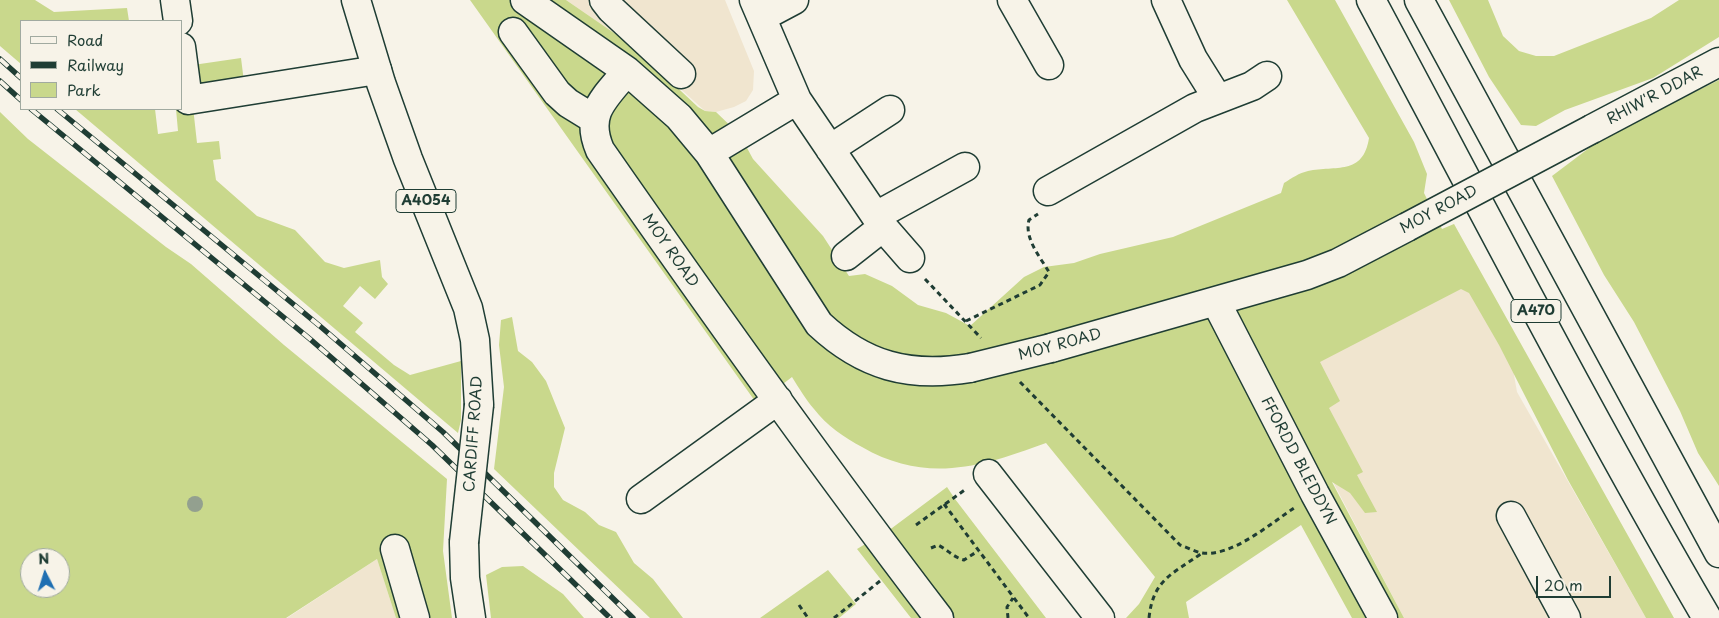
<!DOCTYPE html>
<html>
<head>
<meta charset="utf-8">
<style>
	body { margin:0 }
	#map { position:relative; width:1719px; height:618px; overflow:hidden; background:#f7f3e8; font-family:"Playpen Sans",sans-serif }
	canvas { display:block }
	.legend { position:absolute; left:20px; top:20px; width:162px; height:90px; box-sizing:border-box; background:#f7f3e8; border:1px solid #a1aaa0; margin:0; padding:6px 9px; list-style:none; font-size:15px; color:#1f3d34 }
	.legend li { display:flex; align-items:center; gap:10px; height:25px }
	.legend b { width:25px; border:1px solid #a1aaa0 }
	.north { position:absolute; left:20px; top:548px; width:50px; height:50px; box-sizing:border-box; background:#f7f3e8; border:1px solid #a1aaa0; border-radius:50%; rotate:355deg; font-size:14px; font-weight:700; line-height:20px; text-align:center; color:#1f3d34 }
	.north::after { content:''; display:block; margin:auto; width:18px; height:22px; background:#1f6fb2; clip-path:polygon(50% 0,100% 100%,50% 72%,0 100%) }
	.scale { position:absolute; left:1536px; top:576px; width:75px; height:22px; box-sizing:border-box; border:2px solid #1f3d34; border-top:0; padding-left:6px; font-size:15px; line-height:18px; white-space:nowrap; color:#1f3d34; -webkit-text-stroke:4px #f7f3e8; paint-order:stroke }
</style>
</head>
<body>
<div id="map">
<canvas width="1719" height="618"></canvas>
<ul class="legend">
<li><b style="height:6px;background:#f7f3e8"></b>Road</li>
<li><b style="height:6px;background:#1f3d34"></b>Railway</li>
<li><b style="height:14px;background:#c9d88c"></b>Park</li>
</ul>
<div class="north">N</div>
<div class="scale">20 m</div>
</div>
<script>
const context = document.querySelector('canvas').getContext('2d');
context.lineJoin = 'round';
function fill(path, color) { context.fillStyle = color; context.fill(path, 'evenodd'); }
function stroke(path, color, width, dash) { context.strokeStyle = color; context.lineWidth = width; context.lineCap = dash ? 'butt' : 'round'; context.setLineDash(dash || []); context.stroke(path); }
function write(font, color, halo, rows, align = 'center') {
  context.font = font + ' "Playpen Sans",sans-serif'; context.lineWidth = 4; context.setLineDash([]); context.textBaseline = 'middle'; context.strokeStyle = halo; context.fillStyle = color; for (const [text, x, y, turn = 0] of rows) {
    context.save(); context.translate(x, y); context.rotate((+turn || 0) * Math.PI / 180); context.textAlign = isNaN(turn) ? turn : align; if (halo) context.strokeText(text, 0, 0); context.fillText(text, 0, 0); context.restore();
  }
}
fill(new Path2D(`
	M566,0H725L754,71L753,90L746,101L734,107L716,112L705,111L633,46Z
	M1454,224L1507,323L1517,348L1514,375L1517,392L1646,618H1404L1332,480L1272,323L1325,290Z
	M377,559L396,618H287Z`), '#f0e5cf');
fill(new Path2D(`
	M0,0H35L54,12L127,8L129,21H21V64L0,46Z
	M470,0H566L633,46L698,107L705,111L716,112L740,135L753,159L823,236L849,276L865,274L892,286L918,305L946,313L970,326L1024,277L1044,267L1074,263L1100,254L1173,237L1281,193L1284,183C1292,178 1299,173 1308,171C1336,165 1363,176 1369,138L1287,0H1335L1414,142L1427,174L1424,193L1442,229L1454,224L1674,618H1646L1568,480L1499,345L1469,293L1461,289L1320,362L1340,401L1329,408L1363,472L1357,475L1377,512L1365,513L1350,493L1332,482L1404,618H1352L1301,525L1186,602L1189,618H1126L1139,604L1155,577L1046,443C981,467 926,484 862,447C845,438 826,425 814,409C806,400 799,388 792,377L757,404Z
	M1449,0H1488L1503,36L1519,51L1536,56H1554L1651,18L1679,0H1719V37L1653,78L1565,110L1536,126L1521,125L1489,77Z
	M241,58L244,82L195,89L193,65Z
	M1719,80V486L1698,453L1680,411L1634,322L1604,275L1552,176L1605,136Z
	M193,107L197,143L219,141L221,159L213,160L216,180L257,216L295,230L325,262L344,268L380,260L382,277L388,284L375,299L360,286L343,306L363,323L355,332L394,365L410,375L461,361V420L458,433L75,109H155L158,134L178,131L176,109Z
	M0,112L28,139L166,247L191,264L284,345L447,479L443,551L452,618H396L377,559L286,618H0ZM30,558H60V588H30Z
	M512,317L518,351L532,362L546,381L565,428L554,473V487L563,500L585,512L599,525L616,532L634,563L653,579L683,618H650L494,469L504,387L499,345L501,320Z
	M947,487L955,499L1046,618H911L857,549L892,528Z
	M523,566L563,594L584,618H491L486,575L502,567Z
	M828,570L856,604L839,618H760Z`), '#c9d88c');
const minor = new Path2D(`
	M175,0L178,21
	M525,0L627,71L679,117L709,153L819,324C864,366 909,378 970,368
	M604,0L611,9L681,74
	M754,0L797,100L883,227L910,258
	M1012,0L1049,65
	M1166,0L1193,59L1218,99
	M762,17L794,0
	M513,32L557,93L568,103L594,119
	M181,47L188,100L377,70
	M627,71C605,98 584,113 600,150C710,308 822,465 939,618
	M1592,129L1719,62
	M830,149L890,110
	M709,153L797,100
	M1048,191L1195,108L1252,86L1267,76
	M876,216L965,167
	M846,256L883,227
	M1216,302L1315,494L1383,618
	M1051,348L1307,275L1338,263L1407,227
	M988,474L1100,618
	M641,499L778,400
	M1511,516L1566,618
	M395,549L415,618`);
const major = new Path2D(`
	M356,0L381,83L408,159L468,308L475,340L479,405
	M464,542L465,578L471,618`);
const highway = new Path2D(`
	M1371,0C1482,207 1589,416 1707,618
	M1419,0L1719,553`);
stroke(minor, '#1f3d34', 31);
stroke(major, '#1f3d34', 31);
stroke(highway, '#1f3d34', 31);
stroke(new Path2D(`
	M925,279L981,338
	M966,321L1040,285L1049,272C1040,257 1024,238 1029,220L1038,214
	M1020,382L1180,545C1187,547 1195,552 1202,553C1232,557 1270,524 1294,508
	M944,504L1029,618
	M916,525L966,489
	M931,548L938,545C948,550 953,557 964,560L978,551
	M799,605L808,618
	M834,618L880,581
	M1008,618L1007,607L1013,598
	M1149,618C1153,579 1173,574 1202,553`), '#1f3d34', 3, [5, 4]);
stroke(minor, '#f7f3e8', 28);
stroke(major, '#f7f3e8', 28);
stroke(highway, '#f7f3e8', 28);
const rail = new Path2D(`
	M0,59L21,78
	M0,81L21,100
	M31,109L310,339L432,445L610,618
	M57,109L321,327L443,432L633,618`);
stroke(rail, '#1f3d34', 5.5);
stroke(rail, '#f7f3e8', 4, [11]);
const minorBridge = new Path2D(`
	M1407,227L1592,129
	M970,368L1051,348`);
const majorBridge = new Path2D(`
	M464,542L479,405`);
stroke(minorBridge, '#1f3d34', 31, []);
stroke(majorBridge, '#1f3d34', 31, []);
stroke(minorBridge, '#f7f3e8', 28);
stroke(majorBridge, '#f7f3e8', 28);
context.fillStyle = '#93a08f';
for (const [x, y] of [
	[195,504]
]) { context.beginPath(); context.arc(x, y, 8, 0, 2 * Math.PI); context.fill(); }
for (const [x, y, w] of [
	[426,201,60],
	[1536,311,50]
]) { const box = new Path2D(); box.roundRect(x - w / 2, y - 11.5, w, 23, 4); context.fillStyle = '#f7f3e8'; context.fill(box); stroke(box, '#1f3d34', 1); }
write('bold 14px', '#1f3d34', null, [
	["A4054",426,201],
	["A470",1536,311]
]);
write('15px', '#1f3d34', '#f7f3e8', [
	["RHIW'R DDAR",1655,96,-28],
	["MOY ROAD",1439,210,-28],
	["MOY ROAD",670,251,55],
	["MOY ROAD",1060,345,-15],
	["CARDIFF ROAD",474,434,-86],
	["FFORDD BLEDDYN",1298,461,62]
]);
</script>
</body>
</html>
